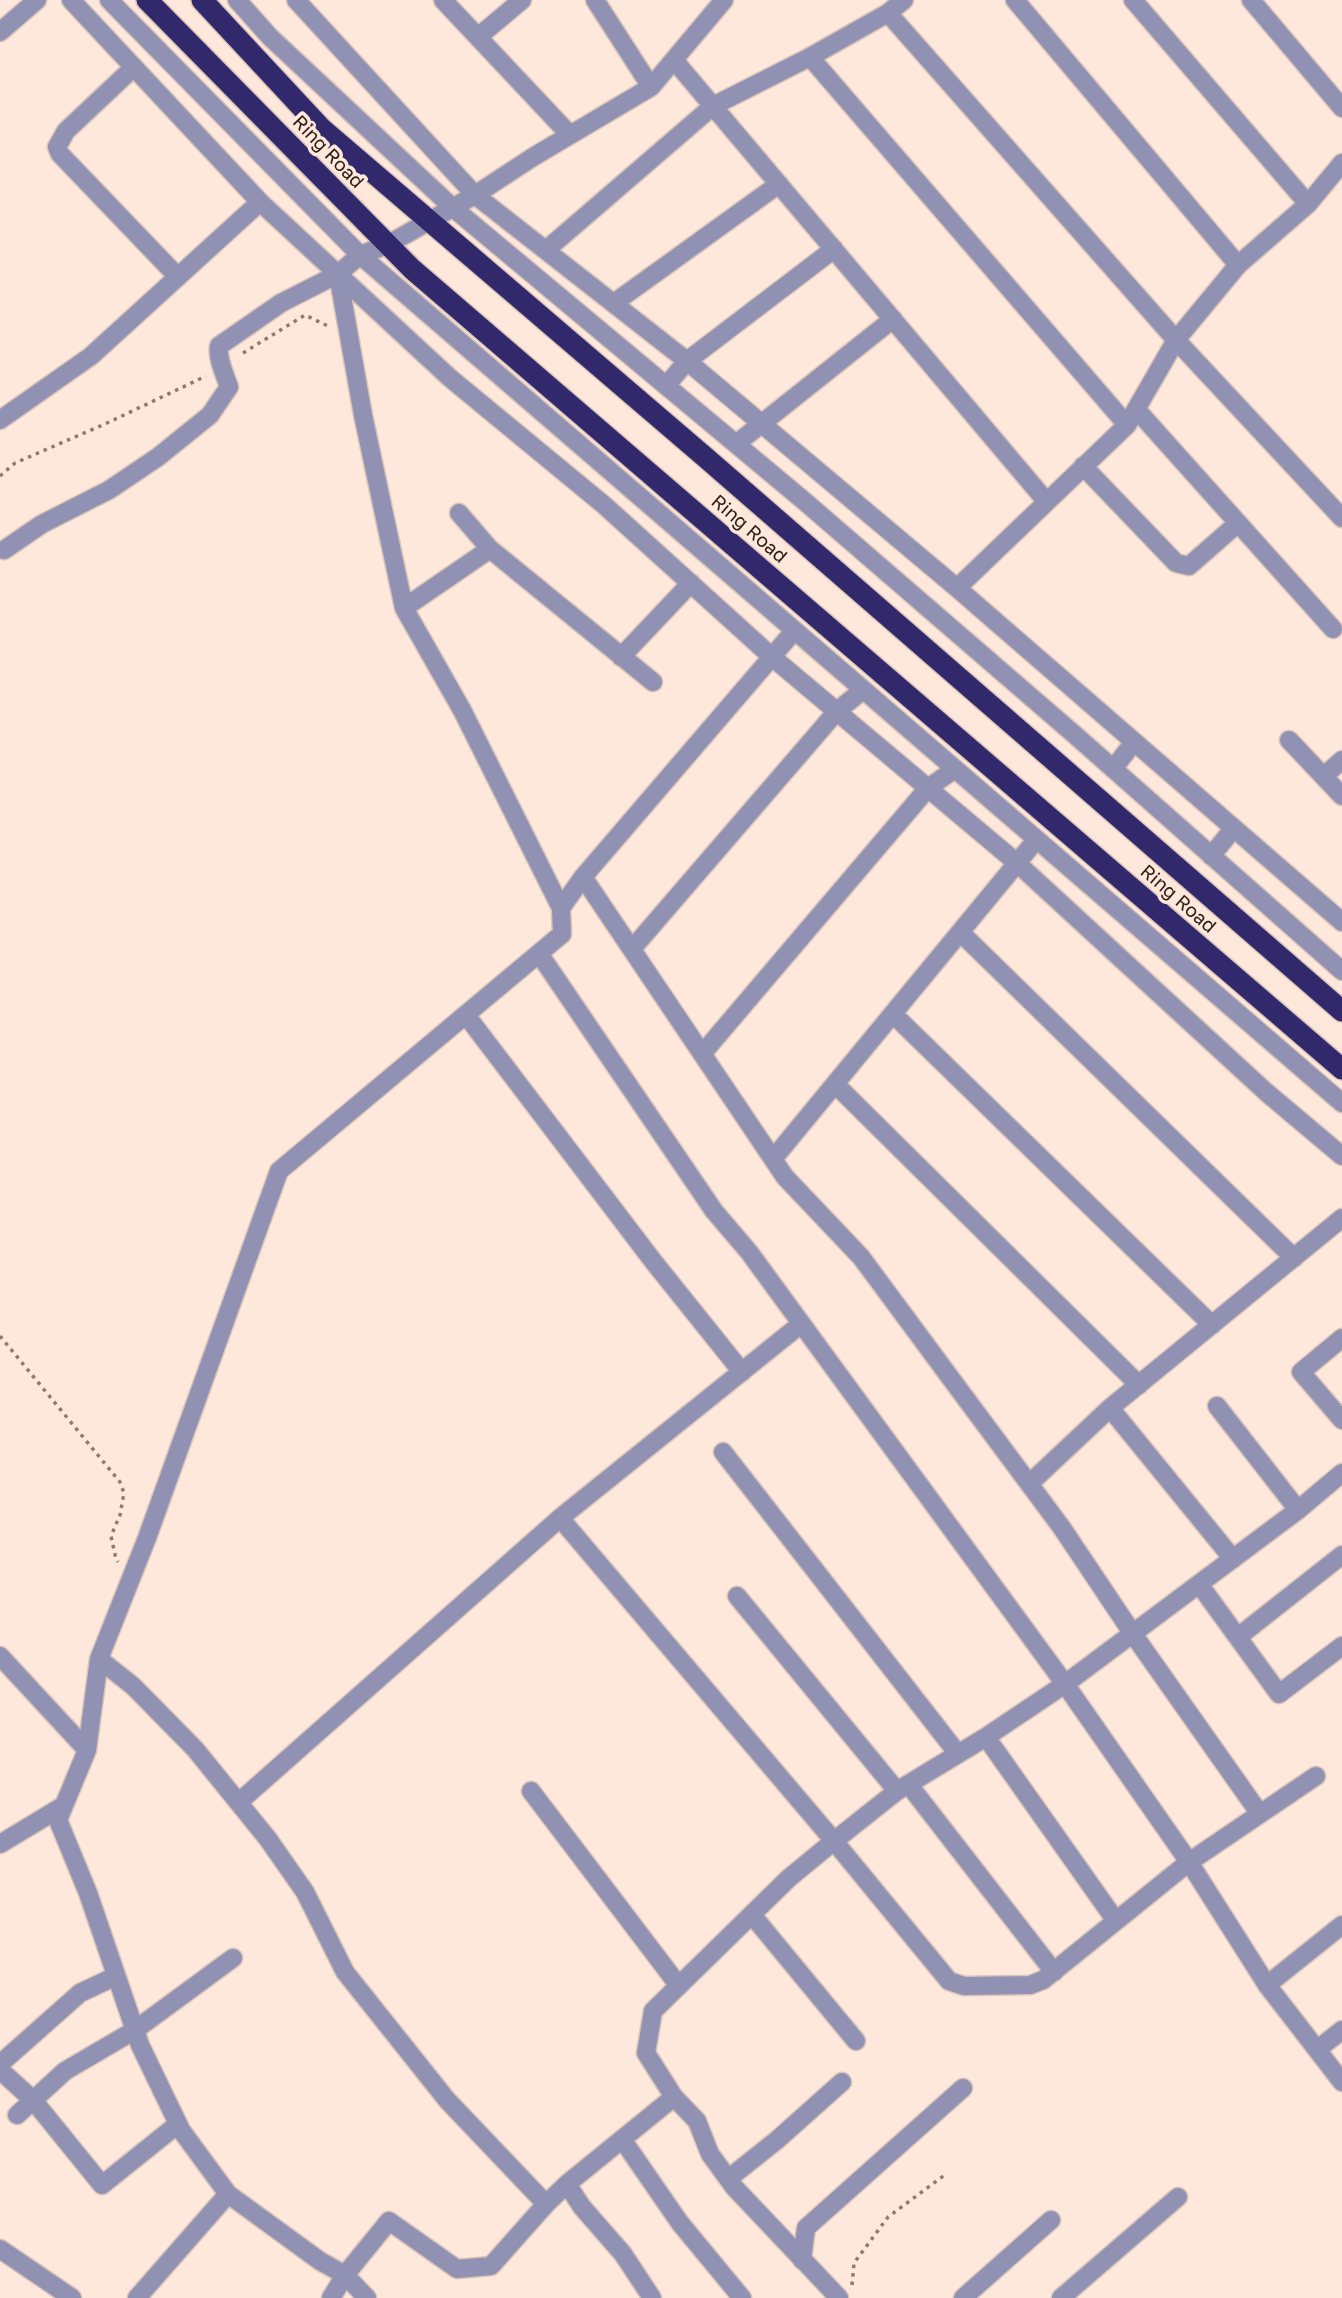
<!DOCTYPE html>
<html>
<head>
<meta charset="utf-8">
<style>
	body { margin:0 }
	canvas { display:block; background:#fee8dc }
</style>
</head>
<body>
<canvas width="1342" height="2298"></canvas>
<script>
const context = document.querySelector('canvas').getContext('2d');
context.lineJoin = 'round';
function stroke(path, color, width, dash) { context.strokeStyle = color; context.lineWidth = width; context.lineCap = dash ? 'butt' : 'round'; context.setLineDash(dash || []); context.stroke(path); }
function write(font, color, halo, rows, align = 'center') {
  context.font = font + ' "Golos Text",sans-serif'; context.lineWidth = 7; context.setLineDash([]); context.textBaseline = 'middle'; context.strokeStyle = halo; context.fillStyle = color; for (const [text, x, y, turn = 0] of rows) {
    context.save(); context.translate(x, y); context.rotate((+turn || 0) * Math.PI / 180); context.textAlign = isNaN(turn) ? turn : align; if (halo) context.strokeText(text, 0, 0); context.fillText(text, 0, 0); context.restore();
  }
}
const minor = new Path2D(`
	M71,0L260,202L450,378L604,505L772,657L1017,863L1266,1092L1342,1156
	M109,0L360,255L1342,1103
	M237,0L270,37L452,207L803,500L1075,735L1342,971
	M296,0L475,195L687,361L762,424L957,588L1342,922
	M443,0L570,135
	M595,0L651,87
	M1015,0L1238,265
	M1133,0L1308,204
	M1251,0L1342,108
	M888,13L904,0
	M0,32L37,0
	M478,37L522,0
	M810,57L1127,425
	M674,60L1046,501
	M134,67L66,131L57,147L60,154L178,277
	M1342,163L1308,204L1238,265L1176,340L1342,518
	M546,250L713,106L810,57L888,13L1176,340L1127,425L957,588
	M614,303L779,184
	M666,386L687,361L834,249
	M1136,409L1333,629
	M0,420L91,356L260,202
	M736,444L893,319
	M1083,466L1176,563L1189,566L1238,523
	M459,513L490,549L653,682
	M4,550L42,524L109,490L158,457L210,415L229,387C225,374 217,360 219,346L281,303L338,274
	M404,608L490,549
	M621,657L691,583
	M1289,740L1342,796
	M1113,769L1134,742
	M1324,776L1342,760
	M1211,856L1234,828
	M583,877L785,1177L861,1257L952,1380L1062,1528L1133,1634L1260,1814
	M561,908L583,877L794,631
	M960,932L1294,1258
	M632,949L837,711L863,690
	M540,955L714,1211L749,1252L1065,1684L1189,1862L1267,1985L1342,2082
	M893,1014L1212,1325
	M466,1015L653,1261L742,1372
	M702,1054L928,788L955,769
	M835,1084L1139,1385
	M773,1159L1036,840
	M1342,1338L1301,1372L1342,1420
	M1217,1406L1298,1510
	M1110,1408L1233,1559
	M723,1452L958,1754
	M1029,1484L1110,1408L1342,1218
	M560,1518L834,1841L949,1981L964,1986L1030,1985L1043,1980L1189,1862L1316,1776
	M1199,1584L1279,1694L1342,1646
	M737,1596L897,1791
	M1238,1637L1342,1555
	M0,1656L87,1750
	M99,1659L133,1686L195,1749L268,1839L305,1892L345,1972L447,2100L546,2204
	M986,1737L1116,1921
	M909,1785L1054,1972
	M531,1791L679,1986
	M239,1802L560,1518L801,1324
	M0,1844L63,1806
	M752,1915L856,2041
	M1267,1985L1342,1925
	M1318,2049L1342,2030
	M0,2064L80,1993L116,1976
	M0,2070L33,2100L102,2185L178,2124
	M17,2115L65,2071L135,2030L233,1958
	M622,2139L680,2223L742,2298
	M728,2179L777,2140L842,2082
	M567,2184L582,2207L623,2254L652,2298
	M0,2249L72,2298
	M802,2260L806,2228L963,2088
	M137,2298L228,2194
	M331,2298L345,2275L389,2221L457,2269L491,2266L546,2204L567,2184L674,2097
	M367,2298L345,2275L320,2261L228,2194L181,2130L140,2045L88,1893L58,1820L87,1750L99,1659L147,1538L279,1171L562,934L561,908L462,710L404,608L363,415L338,274L360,255L387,245L475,195L533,157L651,87L724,0
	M839,2298L734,2187L710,2154L697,2121L674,2097L646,2053L653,2011L789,1878L834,1841L897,1791L986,1737L1065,1684L1298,1510L1342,1473
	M963,2298L1051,2220
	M1061,2298L1178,2197`);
const highway = new Path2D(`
	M147,0L412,269L1342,1069
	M202,0L321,128L705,457L1342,1011`);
stroke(minor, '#d8c4b9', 21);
stroke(highway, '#d8c4b9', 24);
stroke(new Path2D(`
	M243,353L305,315L330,327
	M0,476L15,463L105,424L206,376
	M0,1336L120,1482L124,1493L120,1515L111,1536L116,1559L118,1562
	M852,2285L854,2263L888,2217L946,2174`), '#8d7b72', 3.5, [3.5, 5]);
stroke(minor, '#9191b3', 18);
stroke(highway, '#32296c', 21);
write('19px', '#2c1e17', '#fee8dc', [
	["Ring Road",328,152,46],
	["Ring Road",749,529,41],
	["Ring Road",1178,899,41]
]);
</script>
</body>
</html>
